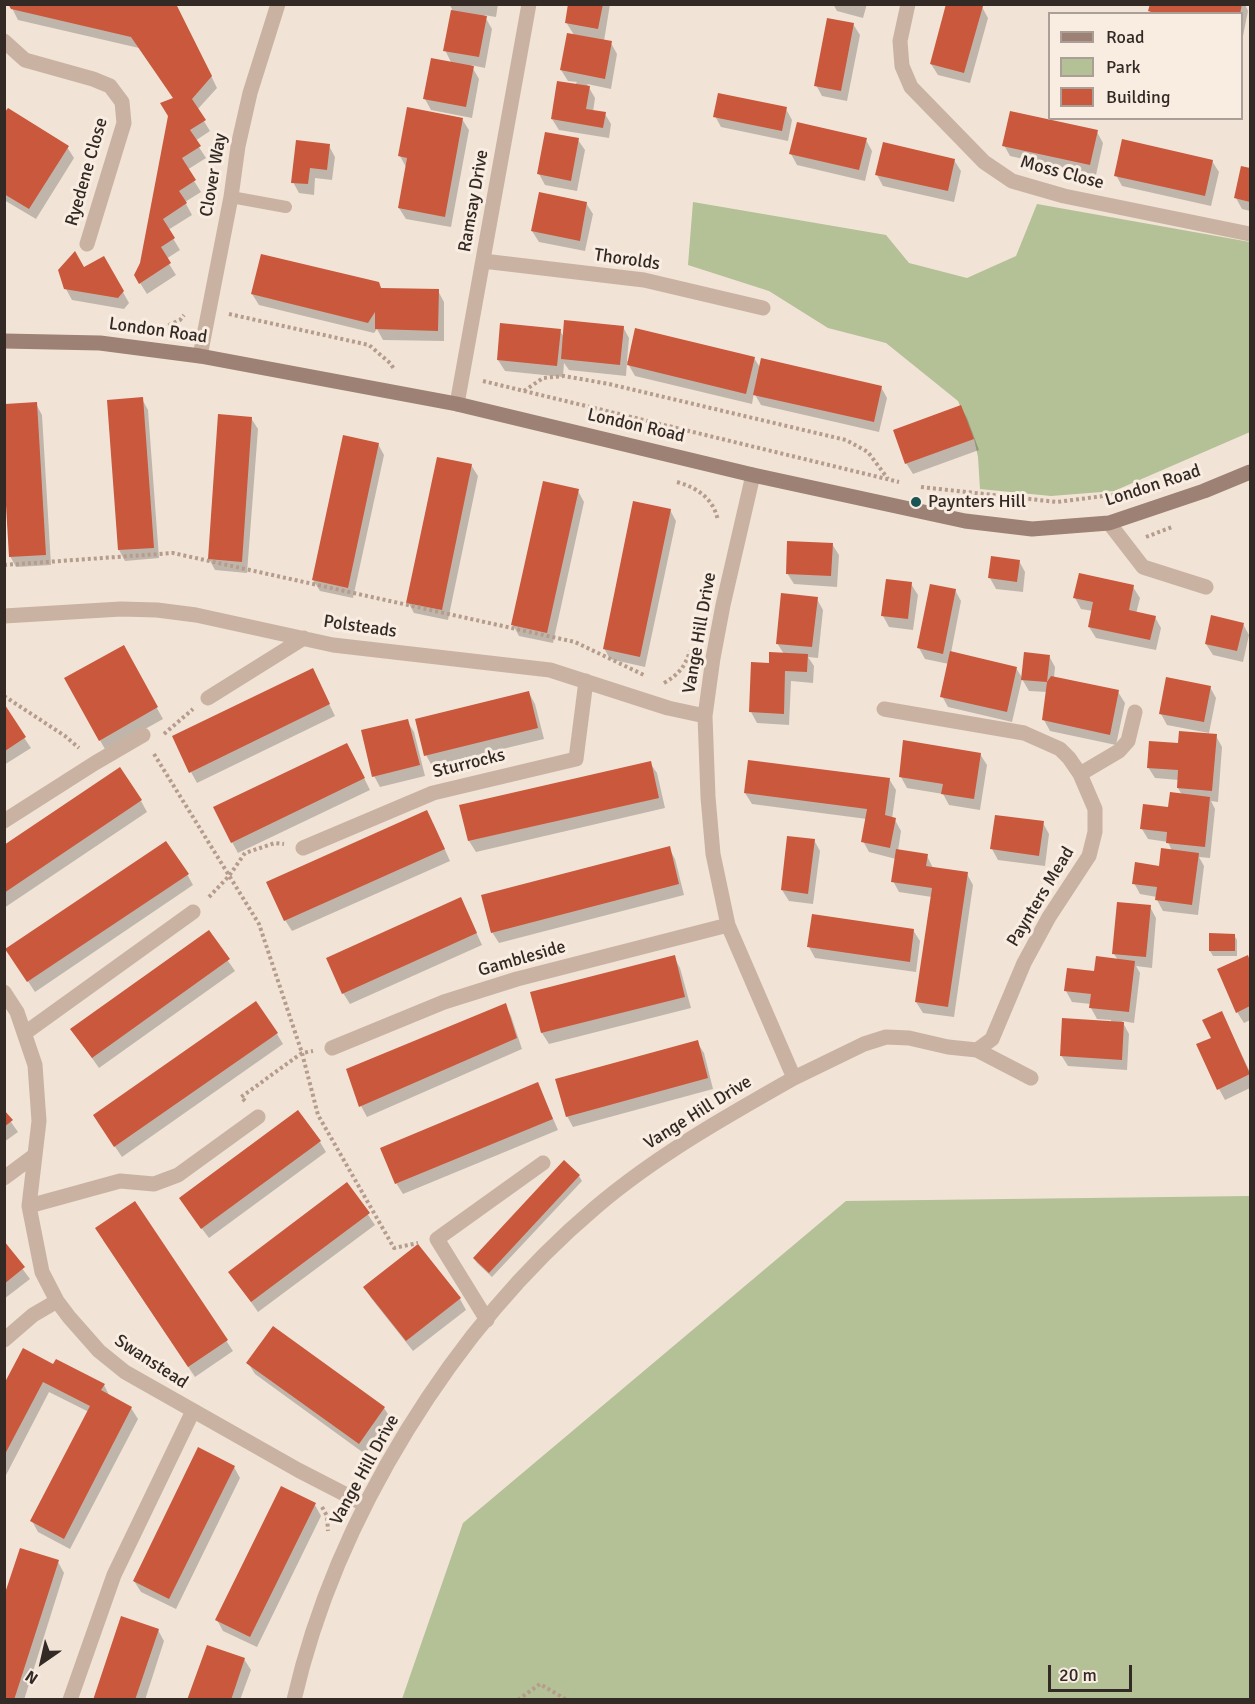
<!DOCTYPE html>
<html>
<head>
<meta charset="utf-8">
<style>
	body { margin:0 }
	#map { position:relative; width:1255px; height:1704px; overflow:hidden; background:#f1e3d6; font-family:Signika,sans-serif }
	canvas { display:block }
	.frame { position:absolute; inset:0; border:6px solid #332925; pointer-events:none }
	.legend { position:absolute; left:1048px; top:12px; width:195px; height:108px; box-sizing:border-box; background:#f9ede2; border:2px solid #aa9f96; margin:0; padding:8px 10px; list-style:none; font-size:18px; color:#332925 }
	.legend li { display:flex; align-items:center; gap:12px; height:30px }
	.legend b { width:30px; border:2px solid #aa9f96 }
	.north { position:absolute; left:12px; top:1632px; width:60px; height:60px; -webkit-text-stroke:4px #f9ede2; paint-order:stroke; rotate:214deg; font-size:16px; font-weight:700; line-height:24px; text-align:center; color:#332925 }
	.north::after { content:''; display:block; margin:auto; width:21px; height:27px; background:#332925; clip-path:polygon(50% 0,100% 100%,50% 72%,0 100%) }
	.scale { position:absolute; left:1048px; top:1665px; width:84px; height:27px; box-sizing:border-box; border:3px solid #332925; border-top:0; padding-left:8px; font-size:18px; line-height:21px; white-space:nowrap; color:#332925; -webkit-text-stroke:4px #f9ede2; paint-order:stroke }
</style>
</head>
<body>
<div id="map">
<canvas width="1255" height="1704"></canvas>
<div class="frame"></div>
<ul class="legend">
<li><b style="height:8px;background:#9c8174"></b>Road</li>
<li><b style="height:16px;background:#b4c096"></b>Park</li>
<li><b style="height:16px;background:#c9583c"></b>Building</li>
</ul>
<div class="north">N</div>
<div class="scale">20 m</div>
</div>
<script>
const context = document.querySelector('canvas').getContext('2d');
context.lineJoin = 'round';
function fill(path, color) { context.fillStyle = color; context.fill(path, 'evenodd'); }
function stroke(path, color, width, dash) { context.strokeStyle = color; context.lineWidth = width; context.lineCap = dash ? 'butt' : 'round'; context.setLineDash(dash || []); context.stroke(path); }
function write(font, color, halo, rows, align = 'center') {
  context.font = font + ' Signika,sans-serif'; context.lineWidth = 6; context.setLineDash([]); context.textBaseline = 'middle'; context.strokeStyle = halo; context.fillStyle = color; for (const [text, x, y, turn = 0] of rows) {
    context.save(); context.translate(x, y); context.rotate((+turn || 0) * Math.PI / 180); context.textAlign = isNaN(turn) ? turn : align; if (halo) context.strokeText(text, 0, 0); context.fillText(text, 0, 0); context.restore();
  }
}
fill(new Path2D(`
	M693,202L886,235L909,263L967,278L1016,256L1037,204L1250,242V432L1114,491L1051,496L980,489L978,457L974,439L958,401L886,343L828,328L769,291L688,265Z
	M1250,1196V1699H402L463,1523L846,1201Z`), '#b4c096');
fill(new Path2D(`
	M10,4H176L217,88L197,110L210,131L195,141L206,158L187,170L201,192L185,202L192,215L168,230L180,250L166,259L176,275L147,294L135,275L141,263L175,99L139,48L18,20Z
	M449,4H498L496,17L484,15L492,29L485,68L471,65L479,79L472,118L431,110L425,99L452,64L445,50L452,9Z
	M569,4H610L604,41L611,43L617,54L611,89L587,84L595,98L593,112L605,114L611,124L609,138L559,130L552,119L577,82L568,81L561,70L574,35L566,22Z
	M833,4H867L863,18L837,11Z
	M948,4H972L982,7L988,18L970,83L938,75L931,64Z
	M1151,4H1245L1248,11L1242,41V14H1151Z
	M853,24L860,35L847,101L822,96L816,85Z
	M786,109L792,120L788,141L721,127L715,116Z
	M4,116L67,147L74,158L36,219L4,200Z
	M462,119L469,130L451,227L406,219L399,208L406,167L400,156Z
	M1097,132L1103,143L1096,175L1010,156L1004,145Z
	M578,140L585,150L577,191L545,185L539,174Z
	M866,140L872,151L865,181L797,165L791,154Z
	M329,146L335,157L332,180L315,178L314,195L299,193L293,182Z
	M954,160L961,171L954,202L883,186L877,175Z
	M1212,161L1219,172L1211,206L1122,186L1116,175Z
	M1243,168L1250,170V211L1242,209L1236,198Z
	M586,203L593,214L585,251L539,242L532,231Z
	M104,258L129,303L124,309L72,300L66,289L84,269Z
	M438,291L444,302V341L383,340L377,329L374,333L259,305L252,294Z
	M623,327L629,338L627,361L754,358L761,369L881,387L887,398L879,432L761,405L754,393L752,404L635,376L627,362L626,376L569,370L564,363L563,377L505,371L498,360L560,331L564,337Z
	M142,399L148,410L159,558L125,561L119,550Z
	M36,404L42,415L51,565L16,567L10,556L4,463V406Z
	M961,407L967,418L979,450L913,474L906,463Z
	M251,418L258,429L247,573L215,570L209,559Z
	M378,444L384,455L353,598L320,591L313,580Z
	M471,465L478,476L448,620L414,613L408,602Z
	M578,491L584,502L553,643L519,636L513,625Z
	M670,510L676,521L645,667L610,659L604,648Z
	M832,544L839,555L837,587L794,584L787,573Z
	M1019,561L1025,572L1023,592L996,589L990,578Z
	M911,584L918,595L913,630L889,627L883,616Z
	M1133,587L1140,598L1136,614L1155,617L1161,628L1156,650L1096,638L1089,627L1093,611L1081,609L1075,598Z
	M955,590L961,601L951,653L1016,668L1023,679L1049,656L1055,667L1054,678L1118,692L1125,703L1116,745L1050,731L1044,720L1047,692L1029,691L1022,679L1012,722L948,707L942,696L949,664L925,659L919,648Z
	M817,599L823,610L818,658L808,657L814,666L813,683L791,681L789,725L757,723L751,712L770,664L784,654L777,643Z
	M1243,624L1249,635L1243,662L1213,655L1206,644Z
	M123,647L163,719L106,751L66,679Z
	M318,681L335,716L197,783L191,772Z
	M1210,687L1216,698L1209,733L1167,725L1161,714Z
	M529,693L535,704L544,739L432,766L426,755Z
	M4,708L31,748L4,765Z
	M407,721L414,732L425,776L380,787L374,776Z
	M1216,736L1222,747L1218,802L1211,801L1215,809L1210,858L1199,857L1204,866L1198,915L1163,911L1157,900V897L1140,894L1134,883L1160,867L1172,851L1168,842L1148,839L1142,829L1169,809L1182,795L1178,788L1179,780L1155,778L1148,767L1179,744Z
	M980,754L987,765L980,810L949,805L943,794L907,788L901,777Z
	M353,756L370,790L238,853L232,842Z
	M650,763L657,773L665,808L476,852L469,841L461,806Z
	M889,779L896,790L892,819L895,820L901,831L898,851L927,856L933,868L967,874L973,885L954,1017L923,1013L916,1002L932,897L899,892L893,881L896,859L869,852L863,841L867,819L752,804L745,793Z
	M141,801L147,812L4,908V847Z
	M433,823L450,861L292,931L285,920Z
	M1043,823L1049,834L1045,866L998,860L992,849Z
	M814,840L820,851L813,904L789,901L782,890Z
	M669,848L675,859L684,895L499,943L492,932Z
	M187,874L193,885L35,992L14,960Z
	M1150,907L1156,918L1152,968L1136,966L1140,973L1134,1023L1122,1021L1129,1034L1127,1070L1068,1066L1061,1055L1111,1023V1020L1097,1019L1091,1008V1004L1072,1002L1066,991L1118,960L1114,954Z
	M466,910L482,945L350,1004L343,993Z
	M913,930L920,941L916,972L815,958L809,947Z
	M208,932L235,971L99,1068L72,1030Z
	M1234,935L1237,940V956H1213L1210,951Z
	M674,957L680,968L691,1008L549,1044L542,1033L532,993Z
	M1247,957L1250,963V1020L1244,1023L1237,1012Z
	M505,1005L511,1016L522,1049L367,1117L361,1106Z
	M1222,1013L1250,1072V1088L1225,1100L1219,1089L1213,1038Z
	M277,1034L283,1044L122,1157L101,1126Z
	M697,1042L704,1053L713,1089L573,1127L567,1116Z
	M538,1084L558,1130L403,1194L396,1183Z
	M4,1112L18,1132L4,1142Z
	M320,1142L326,1152L209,1238L187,1209Z
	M579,1176L582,1181L492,1277L477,1263L474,1258Z
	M347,1184L375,1225L258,1312L230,1272Z
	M135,1203L233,1351L195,1377L103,1240Z
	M4,1244L30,1279L4,1299Z
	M365,1288L460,1299L466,1310L413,1351L371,1298Z
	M273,1328L384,1408L391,1419L365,1454L255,1374L248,1363Z
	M54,1366L104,1385L110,1397L131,1408L138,1419L70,1549L38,1532L32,1521L89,1412L49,1392L4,1479V1387Z
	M234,1467L240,1478L176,1609L141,1592L134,1581Z
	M315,1505L321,1516L257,1647L223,1631L217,1620Z
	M58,1562L64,1573L24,1700H4Z
	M158,1630L164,1641L145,1700H94Z
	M244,1659L251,1670L240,1700H189Z`), '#0003');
fill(new Path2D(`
	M8,4H176L212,76L192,99L206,120L190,130L201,146L182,158L196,180L179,191L187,203L163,219L175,238L161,247L171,263L139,284L134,275L140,263L168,116L160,103L173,98L131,37L11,9Z
	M568,4H603L598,29L565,23Z
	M946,4L983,6L964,73L930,64Z
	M1150,4H1242L1240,14H1158L1148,11Z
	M451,10L487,16L479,57L443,51Z
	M827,18L854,23L841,91L814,86Z
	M567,33L612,41L605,79L560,70Z
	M431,58L474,66L466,107L423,99Z
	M557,81L590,86L586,109L606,112L603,128L551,119Z
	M718,93L787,107L782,131L713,117Z
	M407,107L463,118L445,217L398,208L407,158L398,156Z
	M8,108L69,146L29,209L4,194V113Z
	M1010,111L1098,130L1090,165L1002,146Z
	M797,122L867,138L859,170L789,154Z
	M545,132L579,138L571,181L537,174Z
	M1122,139L1213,160L1205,196L1114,176Z
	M296,140L330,144L327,170L310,168L308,184L291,183Z
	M883,142L955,159L948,191L875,175Z
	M1241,166L1250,168V202L1234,198Z
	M539,192L587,202L580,241L531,231Z
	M75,251L84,267L104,256L124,291L118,298L64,289L58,270Z
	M261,254L379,282L381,288L439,289L438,331L375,329V312L368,323L251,294Z
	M564,320L624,326L620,365L561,359Z
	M500,323L561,329L557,366L497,360Z
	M635,328L755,357L746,394L627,365Z
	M761,358L882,386L874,422L753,395Z
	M143,397L154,548L118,550L107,400Z
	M37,402L46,555L9,557L5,488V404Z
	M961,405L974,439L905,464L893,430Z
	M218,414L252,417L242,562L208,559Z
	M343,435L379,443L348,588L312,580Z
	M437,457L472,464L442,610L406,603Z
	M543,481L579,489L547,633L511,625Z
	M633,501L671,509L640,657L603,649Z
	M787,541L833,543L831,576L786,574Z
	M991,556L1020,560L1017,582L988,578Z
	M1079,573L1134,585L1129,610L1156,616L1150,640L1088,627L1093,602L1073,598Z
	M886,579L912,582L908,619L881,616Z
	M930,584L956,589L943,654L917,648Z
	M781,593L818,597L812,647L776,644Z
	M1211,615L1244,623L1237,651L1205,644Z
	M124,645L158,707L99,741L64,678Z
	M950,651L1017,667L1007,712L940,697Z
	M769,652L808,654L807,672L785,671L784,714L749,712L751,662L769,663Z
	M1024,652L1050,655L1047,682L1051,676L1119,690L1110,735L1042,720L1047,682L1021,680Z
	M313,668L330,704L189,773L172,736Z
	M1166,677L1211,686L1204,722L1159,714Z
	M529,691L538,728L424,756L415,719Z
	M5,705L26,737L5,751Z
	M408,719L420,765L372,777L361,730Z
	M1179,731L1217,734L1212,791L1177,788L1178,770L1147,768L1149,741L1178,743Z
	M903,740L981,753L974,799L941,794L943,784L899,777Z
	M347,743L365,778L231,843L213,807Z
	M748,760L890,778L885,815L896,818L890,848L861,842L867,809L744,793Z
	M651,761L659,798L468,841L459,805Z
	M120,767L142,800L4,893V845Z
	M1170,792L1210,797L1205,847L1166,843L1167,832L1140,829L1143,804L1168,807Z
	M427,810L445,849L284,921L266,882Z
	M995,815L1044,821L1039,856L990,849Z
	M787,836L815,839L808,894L781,890Z
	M166,841L189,874L27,982L5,949Z
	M670,846L679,884L491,933L481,895Z
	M1161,848L1199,853L1192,905L1155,900L1157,887L1132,884L1135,862L1159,866Z
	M896,849L928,854L926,866L968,872L948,1007L915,1002L932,888L891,882Z
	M461,897L477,933L342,994L326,958Z
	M1117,902L1151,905L1146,957L1112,954Z
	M812,914L914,929L910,962L807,947Z
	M209,930L230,959L92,1058L70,1029Z
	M1209,933L1235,934V951H1209Z
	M675,955L685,997L541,1033L530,992Z
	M1248,955L1250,961V1006L1236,1013L1217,969Z
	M1096,956L1135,961L1129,1012L1089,1008L1091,994L1064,991L1067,968L1094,971Z
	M256,1001L278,1033L114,1147L93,1115Z
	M506,1003L517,1038L359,1107L346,1069Z
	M1222,1011L1250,1074L1217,1090L1196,1044L1211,1038L1202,1020Z
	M1062,1018L1124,1022L1122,1060L1060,1056Z
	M698,1040L708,1078L566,1117L555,1079Z
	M538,1082L553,1119L395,1184L380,1148Z
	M4,1110L13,1120L4,1127Z
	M298,1110L321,1141L201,1229L179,1198Z
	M564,1160L580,1175L489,1273L473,1258Z
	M347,1182L370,1213L251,1302L228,1272Z
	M135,1201L228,1340L188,1367L95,1228Z
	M4,1241L25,1267L4,1284Z
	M418,1244L461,1298L406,1341L363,1287Z
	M273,1326L385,1407L359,1444L246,1363Z
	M23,1348L53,1364L56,1359L105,1384L101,1390L132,1407L64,1539L30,1521L90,1406L43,1382L4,1456V1384Z
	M198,1447L235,1466L169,1599L133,1581Z
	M281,1486L316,1503L250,1637L215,1620Z
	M20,1548L59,1560L14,1700H4V1596Z
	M121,1616L159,1629L135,1700H93Z
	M207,1645L245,1658L231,1700H187Z`), '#c9583c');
stroke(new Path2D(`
	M229,314L369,345L390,363L394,369
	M163,328L180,320L184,315
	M483,381L899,482
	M524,391L543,378L564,376L609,384L846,440L868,452L888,479
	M677,482C698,488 714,499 718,521
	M921,487L1057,502L1119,494
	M1146,537L1172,527
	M4,565L173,553L575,642L646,676
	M664,683C678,675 685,667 690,651
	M4,696L65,736L79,748
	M164,734L193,709
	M154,754L259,924L302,1053L318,1115L394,1248L418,1243
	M209,897L229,876L245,853L275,843L284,844
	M245,1101L241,1097L302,1053L313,1051
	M322,1507L327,1516L328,1531
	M518,1700L540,1684L567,1700`), '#b59c8c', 4, [3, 3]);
stroke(new Path2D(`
	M231,197L286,207`), '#c9b2a2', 12);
stroke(new Path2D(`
	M908,4L900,41L902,66L911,87L984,162L1012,181L1064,196L1250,234
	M4,41L25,60L93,79L110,86L122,102L124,123L87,244
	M483,261L644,280L763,308
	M200,356L231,197L238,146L250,93L278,4
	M457,404L529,4
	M1109,523L1143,567L1206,587
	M4,616L121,609L157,610L196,615L333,645L550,670L668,708L705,716
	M208,698L304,638
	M1080,774L1119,751L1128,741L1135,712
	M4,821L95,763L143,735
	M303,848L433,793L576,759L586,681
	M4,992L17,1012L35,1065L39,1121L29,1206L42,1272L57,1301L69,1317L99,1351L125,1372L298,1470L364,1504
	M25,1033L193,912
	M332,1048L444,1002L517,979L728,925
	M977,1050L1031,1078
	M794,1078L864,1044L886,1037L909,1038L948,1047L977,1050L992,1039L1024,963L1049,917L1089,856L1095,832V809L1080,774L1069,758L1060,749L1024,733L884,709
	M4,1178L35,1155
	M29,1206L120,1181L154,1184L178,1175L258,1117
	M487,1320L437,1239L543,1163
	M4,1340L33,1315L57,1301
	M70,1700L114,1575L193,1411
	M294,1700C336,1517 453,1328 596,1207C656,1156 725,1117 794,1078L728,925L713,854L708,797L705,716L713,658L723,605L753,475`), '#c9b2a2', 15);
stroke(new Path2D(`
	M4,341L100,343L200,356L457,404L753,475L965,521L1032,529L1109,523L1204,491L1250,472`), '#9c8174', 15);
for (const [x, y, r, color] of [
	[916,502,6,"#1a5455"]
]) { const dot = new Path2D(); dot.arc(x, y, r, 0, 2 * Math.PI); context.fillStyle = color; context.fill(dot); stroke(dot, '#f9ede2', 2); }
write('18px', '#332925', '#f9ede2', [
	["Ryedene Close",87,172,-74],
	["Moss Close",1062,173,15],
	["Clover Way",214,175,-80],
	["Ramsay Drive",474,201,-80],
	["Thorolds",627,260,8],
	["London Road",158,331,8],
	["London Road",636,426,13],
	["London Road",1153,486,-18],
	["Polsteads",360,627,8],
	["Vange Hill Drive",700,633,-80],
	["Sturrocks",469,764,-14],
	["Paynters Mead",1041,897,-59],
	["Gambleside",522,959,-16],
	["Vange Hill Drive",698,1113,-32],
	["Swanstead",151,1362,33],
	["Vange Hill Drive",365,1470,-61]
]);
write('18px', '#332925', '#f9ede2', [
	["Paynters Hill",928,502]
], 'left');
</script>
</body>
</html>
